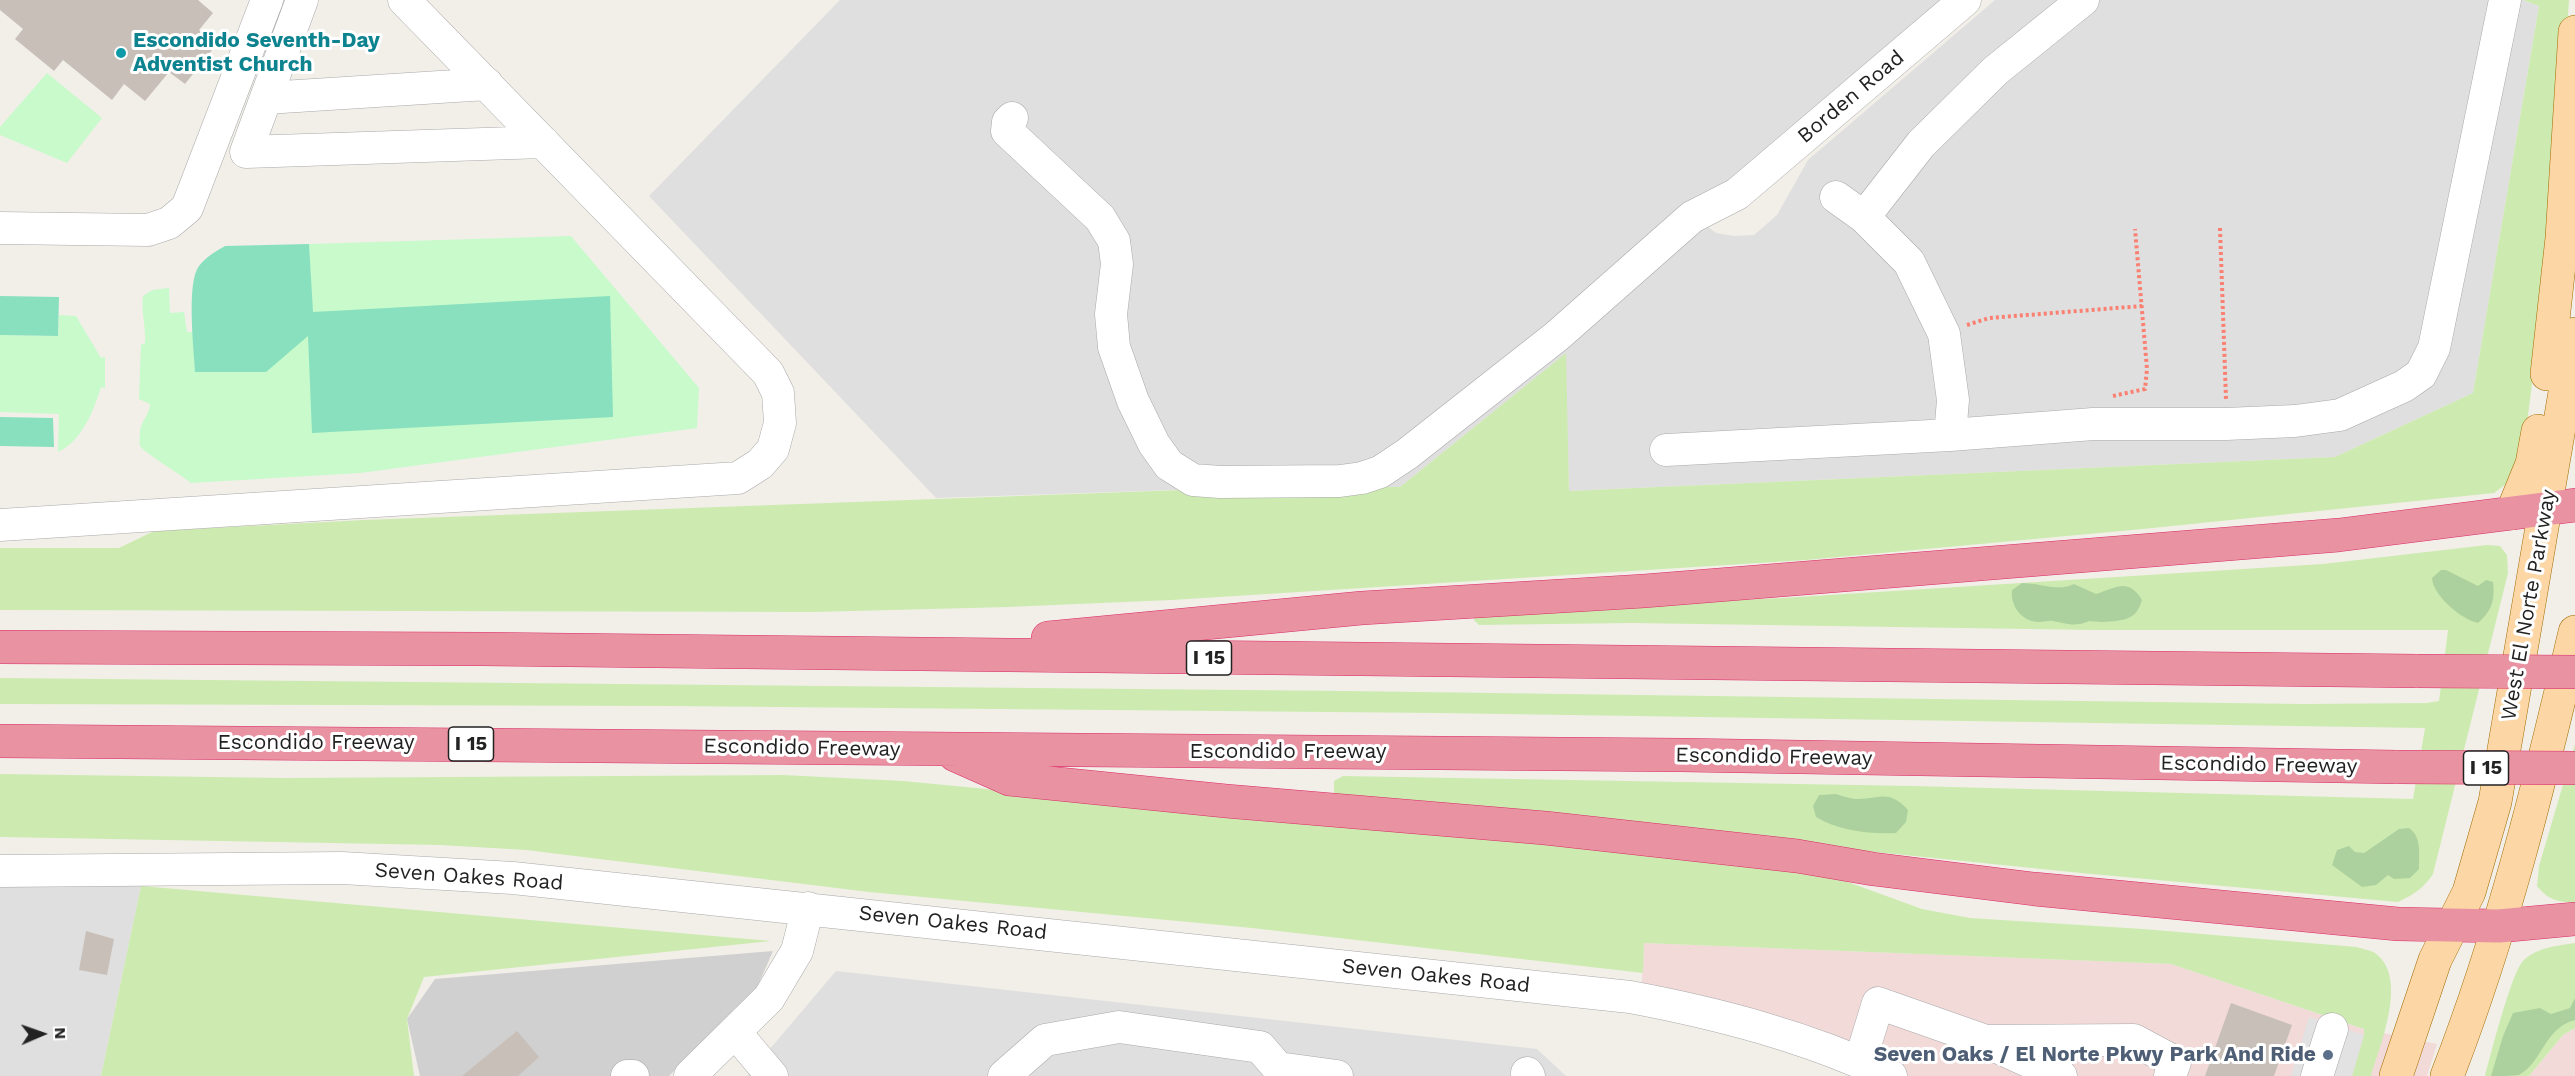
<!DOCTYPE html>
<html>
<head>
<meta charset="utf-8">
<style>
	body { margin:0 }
	#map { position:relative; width:2575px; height:1076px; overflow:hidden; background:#f2efe9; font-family:"Work Sans",sans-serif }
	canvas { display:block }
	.north { position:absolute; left:12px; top:1004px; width:60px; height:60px; -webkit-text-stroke:4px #fff; paint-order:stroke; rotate:88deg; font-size:16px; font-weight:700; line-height:24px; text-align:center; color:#222 }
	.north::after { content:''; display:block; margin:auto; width:21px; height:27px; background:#222; clip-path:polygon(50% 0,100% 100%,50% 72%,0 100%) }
</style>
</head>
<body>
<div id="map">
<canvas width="2575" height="1076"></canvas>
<div class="north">N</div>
</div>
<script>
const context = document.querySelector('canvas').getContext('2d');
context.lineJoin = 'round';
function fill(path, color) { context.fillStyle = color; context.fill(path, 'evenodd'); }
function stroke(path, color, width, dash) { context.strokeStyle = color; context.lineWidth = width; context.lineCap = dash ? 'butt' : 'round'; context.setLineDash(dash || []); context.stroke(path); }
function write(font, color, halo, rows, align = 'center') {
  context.font = font + ' "Work Sans",sans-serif'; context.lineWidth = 6; context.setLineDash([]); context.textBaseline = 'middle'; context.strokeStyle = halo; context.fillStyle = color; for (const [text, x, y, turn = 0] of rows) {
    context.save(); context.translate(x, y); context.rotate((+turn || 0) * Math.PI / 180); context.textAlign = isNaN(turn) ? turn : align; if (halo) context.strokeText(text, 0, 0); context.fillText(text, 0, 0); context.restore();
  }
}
fill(new Path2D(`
	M840,0H1966L1701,221L1716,233L1734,236L1754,235L1777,215L1808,160L1995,0H2523L2539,6L2473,393L2335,457L1569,491L1565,354L1400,487H1263L936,498L649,196Z
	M0,886H141L101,1076H0Z
	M836,971L1537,1049L1566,1076H747Z`), '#e0dfdf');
fill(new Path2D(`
	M1644,943L2171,964L2364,1029L2437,1044L2427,1076H1891L1641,999Z
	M2575,1028V1076H2529L2563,1035Z`), '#f2dad9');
fill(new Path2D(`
	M773,951L755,992L669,1076H420L407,1019L435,979Z`), '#d0d0d0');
fill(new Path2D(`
	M2523,0H2569L2555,205L2522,462L2514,478L2494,493L2143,529L1806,560L1172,600L1008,607L815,612L0,610V548H119L154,531L364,520L1263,487H1400L1566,353L1569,491L2335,457L2473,393L2539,6Z
	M2487,545L2500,546L2507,555L2508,573L2433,874C2424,888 2413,895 2398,902L2081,873L1344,798L1334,793V781L1343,776L1913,786L2413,799L2425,728L1437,713L668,706L0,704V678L1346,691L2303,704L2427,703L2439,701L2448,630H2093L1632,623L1479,625L1474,620L1477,612L1782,598L2323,564Z
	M2575,744V902C2558,903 2547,899 2537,886L2539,866Z
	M0,774L285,778L783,775L903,781L1365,825L1778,868L1845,881L1922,909L1970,918L2143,929L2357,947C2362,949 2370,950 2375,953C2409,977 2380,1045 2371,1076H2352L2364,1035V1029L2171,964L1644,943L1643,973L1252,928L869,892L526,850L441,845L0,837Z
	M141,886L771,941L424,977L407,1019L414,1076H101Z
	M2575,943V1028L2563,1035L2529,1076H2485C2491,1054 2511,974 2523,961C2537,947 2557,946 2575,943Z`), '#cdebb0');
fill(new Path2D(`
	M2441,570H2446L2478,586L2486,580L2493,582C2495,600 2492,611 2478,623C2461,619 2433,596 2432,578Z
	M2022,583C2040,583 2059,592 2074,584L2096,594C2116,588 2128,577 2142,600C2140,606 2138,612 2132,616C2124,622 2099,623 2090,621C2075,627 2068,624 2053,621C2049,620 2044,622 2039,622C2022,622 2010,606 2012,590Z
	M1836,794C1842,796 1849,798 1855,799C1879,800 1888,788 1908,810L1906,822L1896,833C1868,834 1839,831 1816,817L1813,806L1819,795Z
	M2409,828C2422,837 2419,854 2419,869L2410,878L2394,879L2388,875L2376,885L2362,887L2332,865L2337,850L2349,846L2355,852L2364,853L2399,829Z
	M2575,998V1020C2544,1028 2543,1062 2519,1075C2512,1076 2499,1076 2491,1076L2503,1036L2513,1013L2540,1008L2551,1014L2570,1008Z`), '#add19e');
fill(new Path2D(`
	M47,73L102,118L67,163L0,135V127Z
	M571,236L699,388L697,428L360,473L191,483C183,476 143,452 140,446C139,442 140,435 140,431C141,421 150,414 150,404L139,399L141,345L145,343C146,327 141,312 143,296L152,290L169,288L170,313L184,312L187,332H194L195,372L313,331L309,244Z
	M59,315L76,316L101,358L105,357V388L101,387C94,410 82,441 58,452L59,414L0,412V335L58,336Z`), '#c8facc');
fill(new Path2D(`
	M309,244L313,312L610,296L613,417L312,433L308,336L266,372H195C194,349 186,283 199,266C206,257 216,251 225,246Z
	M0,296L59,297L58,336L0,335Z
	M0,417L53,418L54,447L0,446Z`), '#88e0be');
fill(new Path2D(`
	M2309,1017L2364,1035L2352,1076H2291Z`), '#e2e2e2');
fill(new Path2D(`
	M0,0H198L213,13L199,30L216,45L185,84L169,72L145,101L124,84L112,100L63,60L54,71L15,39L23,29L0,10Z
	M86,931L114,939L107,975L79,970Z
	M2231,1003L2292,1025L2274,1076H2205Z
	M517,1031L539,1057L518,1076H462Z`), '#c7bfb8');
const minor = new Path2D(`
	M302,0L246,152L543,142
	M266,98L487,84
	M1012,118L1008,122L1007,131L1100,218L1114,241L1117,264L1111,314L1114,347L1133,401L1154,444L1169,465L1193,480L1220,482L1340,481L1362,478L1380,472L1407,454L1557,336L1692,217L1737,194L1965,0
	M1836,197L1864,217L1909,262L1944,334L1953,400L1950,435
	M1864,217L1921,144L1995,71L2083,0
	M0,228L148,230L169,223L187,208L267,0
	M1666,450L1950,435L2093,424H2226L2295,421L2340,415L2404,386L2421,374L2434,348L2505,0
	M0,525L738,478L760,464L773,449L780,423L778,393L768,373L404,0
	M0,871L342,868L513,878L1630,997C1721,1014 1807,1037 1891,1076
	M735,1032L772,1076
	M1995,1046L2061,1076
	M1860,1062L1878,1003L1986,1041L2134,1040L2175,1062L2170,1076
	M1527,1073L1529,1076
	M627,1076H633
	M690,1076L769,998L797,951L808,908
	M1004,1076L1045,1040L1119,1027L1260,1047L1278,1068L1337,1076
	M2317,1076L2332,1029`);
const major = new Path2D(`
	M2547,374L2562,238L2575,32
	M2512,513L2532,464L2538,431
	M2396,1076L2435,960L2469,892L2495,802L2575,334
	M2447,1076C2503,932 2540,782 2575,632`);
const highway = new Path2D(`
	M1048,638L1362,608L1644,591L2339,535L2575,505
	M0,647L481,649L2418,671
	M0,741L1681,755L2398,767
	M955,755L1009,779L1226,801L1545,828L1797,856L1873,869L2034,889L2398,924L2499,926L2575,919`);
stroke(minor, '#a9a9a9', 33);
stroke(major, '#a06b00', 34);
stroke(highway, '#dc2a67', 34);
stroke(new Path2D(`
	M2220,228L2226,399
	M1967,325L1989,318L2142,306
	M2113,396L2145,389L2147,369L2135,229`), '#fa8072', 4, [3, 3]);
stroke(minor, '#fff', 32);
stroke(major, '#fcd6a4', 33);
stroke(highway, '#e892a2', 33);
const highwayBridge = new Path2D(`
	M2418,671L2575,672
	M2398,767L2575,768`);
stroke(highwayBridge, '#dc2a67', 34, []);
stroke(highwayBridge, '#e892a2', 33);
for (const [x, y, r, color] of [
	[121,53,6,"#0f9aa8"],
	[2328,1055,6,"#5c6f8a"]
]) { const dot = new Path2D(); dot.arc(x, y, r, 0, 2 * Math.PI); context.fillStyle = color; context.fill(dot); stroke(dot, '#fff', 2); }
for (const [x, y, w] of [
	[1209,658,45],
	[471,744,45],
	[2486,768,45]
]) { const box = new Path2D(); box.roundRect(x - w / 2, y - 17, w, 34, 4.5); context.fillStyle = '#fff'; context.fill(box); stroke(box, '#222', 1.5); }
write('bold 20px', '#222', null, [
	["I 15",1209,658],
	["I 15",471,744],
	["I 15",2486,768]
]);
write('bold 21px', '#0d838f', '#fff', [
	["Escondido Seventh-Day",133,41],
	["Adventist Church",133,65]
], 'left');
write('21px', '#222', '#fff', [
	["Borden Road",1851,97,-40],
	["West El Norte Parkway",2529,605,-80],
	["Escondido Freeway",316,743],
	["Escondido Freeway",802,748,1],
	["Escondido Freeway",1288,752],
	["Escondido Freeway",1774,757,1],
	["Escondido Freeway",2259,765,1],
	["Seven Oakes Road",469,877,4],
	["Seven Oakes Road",953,923,6],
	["Seven Oakes Road",1436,976,6]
]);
write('bold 21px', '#4e5e75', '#fff', [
	["Seven Oaks / El Norte Pkwy Park And Ride",2316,1055]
], 'right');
</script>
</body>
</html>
